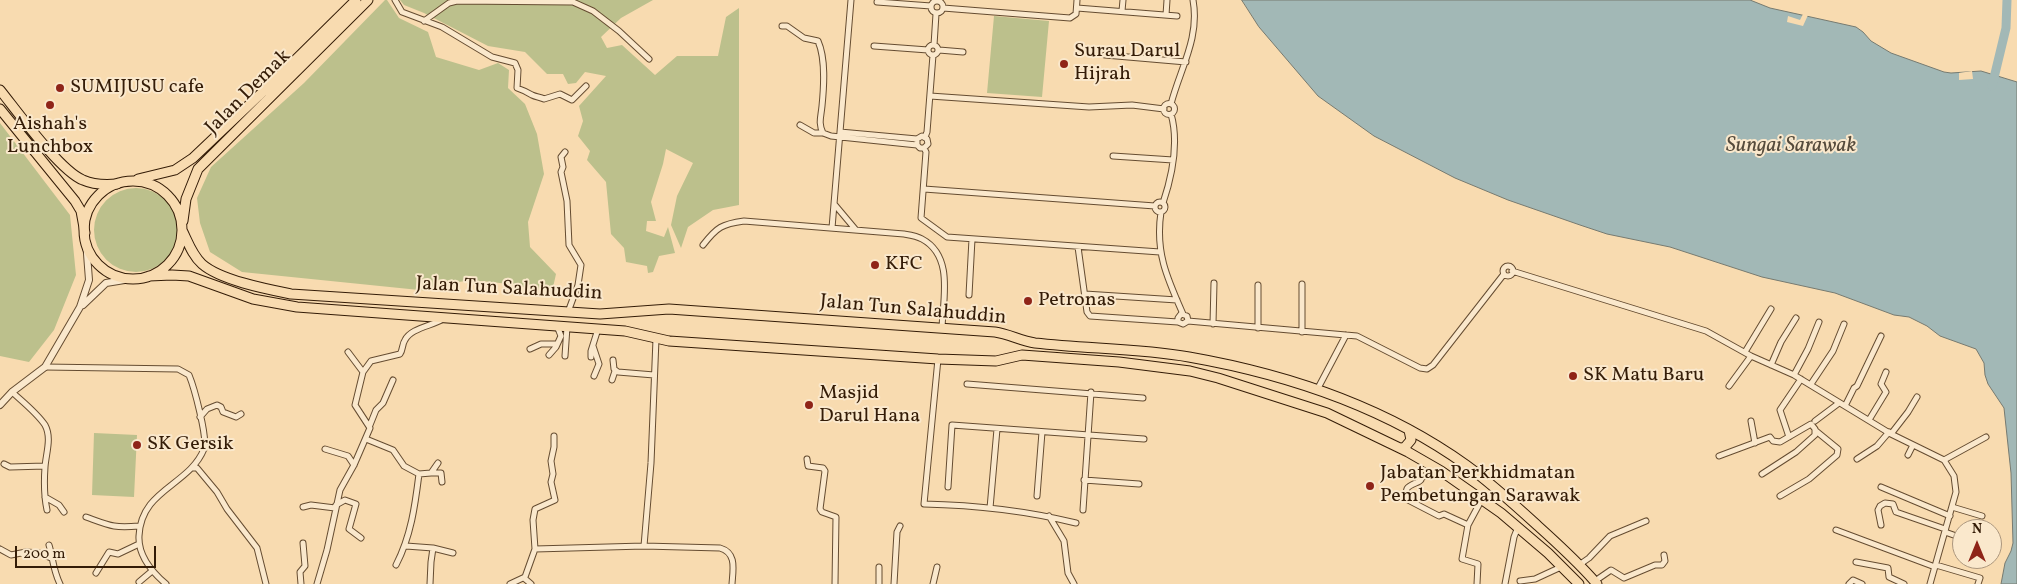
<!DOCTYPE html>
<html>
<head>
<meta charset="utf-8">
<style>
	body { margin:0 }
	#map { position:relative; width:2017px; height:584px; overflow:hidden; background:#f8dbb0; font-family:Vollkorn,serif }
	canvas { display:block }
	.north { position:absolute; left:1952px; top:519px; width:50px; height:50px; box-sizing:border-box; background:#fae8cc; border:1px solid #ab967d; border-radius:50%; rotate:0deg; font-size:14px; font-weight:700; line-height:20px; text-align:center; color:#341c07 }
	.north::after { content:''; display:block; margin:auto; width:18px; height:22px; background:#8f2418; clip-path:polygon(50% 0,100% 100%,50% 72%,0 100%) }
	.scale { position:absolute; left:15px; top:546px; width:141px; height:22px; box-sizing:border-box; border:2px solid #341c07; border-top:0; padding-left:6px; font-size:15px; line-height:18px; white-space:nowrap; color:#341c07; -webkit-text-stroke:4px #fae8cc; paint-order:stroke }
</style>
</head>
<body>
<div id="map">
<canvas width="2017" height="584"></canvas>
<div class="north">N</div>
<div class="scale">200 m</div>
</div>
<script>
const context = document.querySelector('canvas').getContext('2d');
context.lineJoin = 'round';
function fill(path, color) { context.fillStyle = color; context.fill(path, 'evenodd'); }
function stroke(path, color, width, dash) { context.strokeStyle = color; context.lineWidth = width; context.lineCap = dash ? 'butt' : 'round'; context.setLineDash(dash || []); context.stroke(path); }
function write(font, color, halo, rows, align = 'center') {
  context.font = font + ' Vollkorn,serif'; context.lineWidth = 4; context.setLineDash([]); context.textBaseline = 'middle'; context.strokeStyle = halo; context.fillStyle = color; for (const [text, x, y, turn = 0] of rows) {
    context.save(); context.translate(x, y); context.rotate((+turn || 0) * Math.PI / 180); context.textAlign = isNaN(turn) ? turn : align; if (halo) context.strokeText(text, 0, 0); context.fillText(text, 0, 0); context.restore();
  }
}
fill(new Path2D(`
	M385,0H387L399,18L428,32L436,57L479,70L498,63L509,70L508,88L525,104L537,134L544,174L528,222L530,247L556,274L552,292C513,286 466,271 429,291L242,272L210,252L200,223L197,198L211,167L304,83Z
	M400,0H653L621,18L601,37L607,48L622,45L655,75L677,56H718L726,17L739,8V205L713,210L688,227L681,248L671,225L677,196L693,163L666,149L663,164L651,202L656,221H647L646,231L664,237L668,227L675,253L659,256L653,272L648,273L647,266L626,262L624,248L611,234L606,182L587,160L590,151L578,136L583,121L579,106L606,76L585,72L576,83L568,84L563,74H547L525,52L488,46L424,13L404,5Z
	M994,16L1049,21L1042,97L987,93Z
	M0,123L70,215L76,275L54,330L29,362L0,356Z
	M94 230a42 42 0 1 1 84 0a42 42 0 1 1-84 0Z
	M94,433L137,435L134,497L92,495Z`), '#bcc08c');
const water = new Path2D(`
	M1242,0H1750L1770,8L1856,27L1863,32L1871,41L1891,53L1944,72L1951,73L1981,71L2017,82V584H2001L2005,563L2011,551L2013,543L2011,473L2004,408L1988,384L1985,375L1984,363L1976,349L1940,336L1927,326L1909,317L1894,315L1835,293L1762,277L1670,247L1607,234L1580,225L1508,200L1455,178L1374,136L1318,96L1259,27Z`);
fill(water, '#a2b8b6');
stroke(water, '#767a70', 1);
fill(new Path2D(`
	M1803,14L1808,15L1803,26L1787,22L1788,16L1800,20Z
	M1972,71L1973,79L1959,80V73Z`), '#f8dbb0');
stroke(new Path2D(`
	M1992,86L2006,28L2007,0`), '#a2b8b6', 9);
const minor = new Path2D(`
	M395,0L402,12L442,27L492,57L515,63L518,70L517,88C523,90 527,92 532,95C536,97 540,97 544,99L560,94L572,100L586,86
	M931 7a6 6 0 1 1 12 0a6 6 0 1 1-12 0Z
	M877,2L931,6
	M943,8L1070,18L1076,14L1077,0
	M1077,8L1177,16
	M1122,11L1123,0
	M1166,15L1167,0
	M424,21L449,3L457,1L573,2L593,11L619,31L649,59
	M782,26H787L804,38L818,41C826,59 824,86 822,106C821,117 818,123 823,133
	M928 50a5 5 0 1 1 10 0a5 5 0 1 1-10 0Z
	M934,45L936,14
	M874,46L928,50
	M939,50L963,52
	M1105,55L1186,62
	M930,96L1089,107L1132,105L1164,109
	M1163.5 109a5.5 5.5 0 1 1 11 0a5.5 5.5 0 1 1-11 0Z
	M1171,104C1180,69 1200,38 1193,0
	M800,125L814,133H823L831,136L917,145
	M840,132L917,139L922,136L927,139L928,144L924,148H920L917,145V139
	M925,137L927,132L933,55
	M924,148L926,152L921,218L947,237L1160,252
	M565,152L561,157L563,167L561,172L567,201L569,245L581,265L578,285L568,312
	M1113,156L1173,160
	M924,189L1155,206
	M1155 207a5 5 0 1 1 10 0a5 5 0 1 1-10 0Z
	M1163,203C1172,176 1179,142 1171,114
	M835,205L856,230
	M1161,212C1155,252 1167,278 1183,314
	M832,228L851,0
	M703,245C717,227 722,224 744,221L904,234C910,235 917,236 922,239C954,256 943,299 942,328
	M1078,247L1087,312L1090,316L1178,322L1183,324L1188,321L1187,316L1181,314L1178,318V322
	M1503 271a5 5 0 1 1 10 0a5 5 0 1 1-10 0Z
	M1512,271L1706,331L1751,356L1794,375L1891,434L1944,460L1954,476L1956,492L1930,584
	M1085,294L1177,300
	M969,295L972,239
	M1188,321L1357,336L1420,368L1427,369L1433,365L1504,274
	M1213,324L1214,283
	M1258,328V285
	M1302,332V284
	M593,346L599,364L594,376
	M530,349L541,344H557
	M348,352L363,372
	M1745,352L1771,309
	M549,355L556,347L561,336L557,326
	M565,356L567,327
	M591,357V351L598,329
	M938,359L924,504C975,505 1027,511 1076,523
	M613,360L614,369L618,372L654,375
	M1771,365L1781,342L1796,318
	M45,367L178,369L189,375C194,387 208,438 204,449C189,486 141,489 139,536C138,556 152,572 166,584
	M1794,375L1808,349L1819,322
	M612,380L615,371
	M967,384L1143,398
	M1811,384L1833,351L1844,324
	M1729,386L1751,356
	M1317,390L1346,335
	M12,392C23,402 37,413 45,425C52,438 46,453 45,467C44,481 44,496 47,510
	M1845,406L1854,388L1857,386L1881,336
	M200,417L207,409L217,405L221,407L223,412L236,417L241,414
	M1869,420L1886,392L1881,384L1886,372
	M1751,421L1755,443
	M1815,421L1839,403
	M370,425L376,410L383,403L393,380
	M1891,434L1908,412L1917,397
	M1789,437L1780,410L1801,379
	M366,439L393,450L404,466L419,474C415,506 411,536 396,565
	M325,449L348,456L354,465
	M1908,455L1913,445
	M1719,456L1770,437L1773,441L1780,442L1811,424L1815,429V435L1796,452L1762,474
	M807,459L808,466L823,468L825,471L820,509L822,512L836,517L835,584
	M1857,459L1877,446L1889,432
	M1944,460L1986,437
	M4,464L10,467L45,466
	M192,468H197L217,492L227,509L257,548L266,584
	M1440,471C1435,473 1428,474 1424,476C1418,481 1424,479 1418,482C1407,487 1404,487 1408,500L1439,516L1444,514L1468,525
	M431,473H441L442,482
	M419,474L431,473L438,463
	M1084,480L1139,484
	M948,487L952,425L1144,439
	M1881,487L1950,516
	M1037,496L1042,432
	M1780,496L1809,479L1837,455L1838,449L1816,431
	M45,497L59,505L64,512
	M336,505L345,500L356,504L349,529L361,538
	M303,507L311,505L335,508
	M1952,507L1982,516
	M990,508L997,429
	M1083,510L1091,392
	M1049,516L1064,541L1068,573L1074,584
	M86,517C111,526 113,528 139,526
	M1881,525L1878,510L1880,506L1885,503L1893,504L1896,512L1945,529
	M1836,530L1935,567
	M1945,532L1962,538
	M49,545C53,558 53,570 60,584
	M406,546L433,548L453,553
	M644,546L651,463L656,339
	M0,549L11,555L26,552L39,553L51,558
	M535,549L644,546L720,548C737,553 733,569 732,584
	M1856,562L1888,568L1889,577L1904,584
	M1579,565L1589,558L1610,536L1646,521
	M1936,565L1980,578L1978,584
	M879,567V584
	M96,573L109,552L118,554L139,544
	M524,578L531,584
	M1520,581L1535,579L1561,567
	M1595,581L1611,570L1624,578L1655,565H1662L1665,561L1664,555
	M139,582L152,571
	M301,584L300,572L305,566L303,543
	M317,584L327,550L340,490L354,465L370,428L355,405L363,372L371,361L400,354C403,350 402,344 405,340C411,328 432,326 443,319
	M430,584L431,562L433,548
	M510,584L525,577L535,549L533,520L535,509L555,500L551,482L553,474L551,461L554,447V436
	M894,584L897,532L900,526
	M933,584L937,567
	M1477,584L1478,564L1462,559L1468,525L1482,499
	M1505,584L1514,537L1518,527
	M1849,584L1853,580L1862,584`);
const tertiary = new Path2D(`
	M83,305L106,283L137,278
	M0,405L12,392L45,367L80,307L89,280L86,241`);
const primary = new Path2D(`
	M0,90C17,111 60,171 83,180C94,185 106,185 117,184
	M0,109L75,201L81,211L85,233`);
const trunk = new Path2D(`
	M138,179L175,170L193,158L270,85L356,0
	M84 230a49 49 0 1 1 98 0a49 49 0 1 1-98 0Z
	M183,221L186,199L198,169L368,0
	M182,230C188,242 192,255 202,264C220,280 266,289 291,294L600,314L669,309L995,332C1009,334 1021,341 1035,343C1087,349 1138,348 1189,357C1286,374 1385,407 1466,465C1491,483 1515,505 1538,526C1558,544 1579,563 1597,584
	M149,276L172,275L189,276L253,299L297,307L625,331L669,341L938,359L996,361L1022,355L1119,362L1190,371L1218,378L1327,413L1408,452L1441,471L1501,513L1548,553L1579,584
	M1401,448L1405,447L1411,440L1409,430`);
stroke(minor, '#654c31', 7);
stroke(tertiary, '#654c31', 8);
stroke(primary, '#341c07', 11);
stroke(trunk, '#341c07', 11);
stroke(minor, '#fae8cc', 5);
stroke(tertiary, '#fae8cc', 6);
stroke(primary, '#f8dbb0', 9);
stroke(trunk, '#f8dbb0', 9);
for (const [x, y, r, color] of [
	[1064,64,5,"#8f2418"],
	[60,88,5,"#8f2418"],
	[50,105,5,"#8f2418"],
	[875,265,5,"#8f2418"],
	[1028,301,5,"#8f2418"],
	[1573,376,5,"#8f2418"],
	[809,405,5,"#8f2418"],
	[137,445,5,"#8f2418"],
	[1370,486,5,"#8f2418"]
]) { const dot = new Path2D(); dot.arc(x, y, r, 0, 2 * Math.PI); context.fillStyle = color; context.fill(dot); stroke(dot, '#fae8cc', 2); }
write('20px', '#341c07', '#fae8cc', [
	["Surau Darul",1074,52],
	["Hijrah",1074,75],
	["SUMIJUSU cafe",70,88],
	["Aishah's",50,125,"center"],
	["Lunchbox",50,148,"center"],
	["KFC",885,265],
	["Petronas",1038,301],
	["SK Matu Baru",1583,376],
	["Masjid",819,394],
	["Darul Hana",819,417],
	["SK Gersik",147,445],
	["Jabatan Perkhidmatan",1380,474],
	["Pembetungan Sarawak",1380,497]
], 'left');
write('20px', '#341c07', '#fae8cc', [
	["Jalan Demak",249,93,-45],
	["Jalan Tun Salahuddin",509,290,3],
	["Jalan Tun Salahuddin",913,311,5]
]);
write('italic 21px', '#554b3c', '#fae8cc', [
	["Sungai Sarawak",1791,147]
]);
</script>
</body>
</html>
